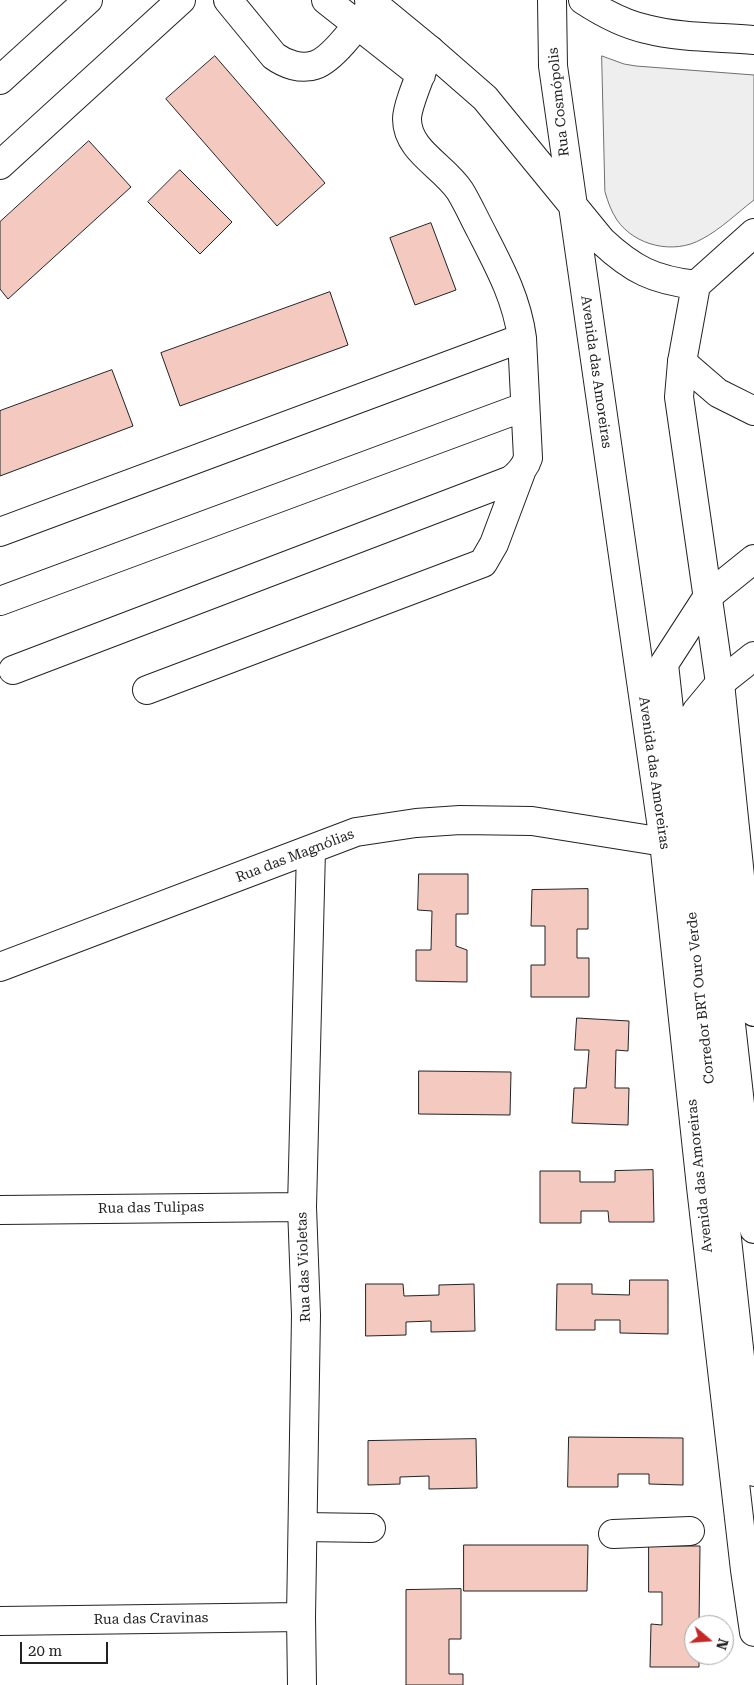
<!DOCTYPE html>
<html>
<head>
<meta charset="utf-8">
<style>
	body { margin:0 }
	#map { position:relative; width:754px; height:1685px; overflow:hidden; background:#fff; font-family:"Roboto Serif",serif }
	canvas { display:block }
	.north { position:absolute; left:684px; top:1615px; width:50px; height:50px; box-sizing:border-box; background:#fff; border:1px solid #a7a7a7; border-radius:50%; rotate:108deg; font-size:14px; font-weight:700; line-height:20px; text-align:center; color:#222 }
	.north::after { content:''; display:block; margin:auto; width:18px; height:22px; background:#c62828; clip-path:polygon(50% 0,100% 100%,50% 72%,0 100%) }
	.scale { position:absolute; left:20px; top:1642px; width:88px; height:22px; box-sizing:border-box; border:2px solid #222; border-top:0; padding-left:6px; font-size:15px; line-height:18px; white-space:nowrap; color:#222; -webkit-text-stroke:4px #fff; paint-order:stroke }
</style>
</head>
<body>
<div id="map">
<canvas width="754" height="1685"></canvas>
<div class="north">N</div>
<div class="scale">20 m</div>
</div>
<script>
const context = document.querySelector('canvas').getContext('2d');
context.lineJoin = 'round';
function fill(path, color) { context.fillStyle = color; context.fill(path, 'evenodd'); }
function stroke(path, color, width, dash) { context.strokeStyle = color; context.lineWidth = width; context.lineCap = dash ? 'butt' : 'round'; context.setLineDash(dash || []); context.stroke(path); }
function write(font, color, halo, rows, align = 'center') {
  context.font = font + ' "Roboto Serif",serif'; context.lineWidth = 4; context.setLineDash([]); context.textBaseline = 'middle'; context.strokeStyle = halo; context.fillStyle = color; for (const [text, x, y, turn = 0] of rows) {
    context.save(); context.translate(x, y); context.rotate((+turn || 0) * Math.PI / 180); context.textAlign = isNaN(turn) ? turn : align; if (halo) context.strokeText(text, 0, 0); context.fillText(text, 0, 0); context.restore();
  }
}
const green = new Path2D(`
	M602,56L624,64L636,66L754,75V200C737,213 721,229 702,239C674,255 635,246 617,220C611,211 608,202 605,192Z`);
fill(green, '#eee');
stroke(green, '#6f6f6f', 1);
const building = new Path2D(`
	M215,56L325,183L277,226L166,99Z
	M89,141L131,187L8,299L0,289V222Z
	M180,170L232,222L200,254L148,202Z
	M431,223L456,290L415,305L390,238Z
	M330,292L348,345L180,406L161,353Z
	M112,370L133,426L0,476V411Z
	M419,874H468V914H456V946L467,950V982L416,981V950H431L432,911L418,910Z
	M588,889V929H577V958H589V997H531V965H545V926H531L532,890Z
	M577,1018L629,1021L628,1051L616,1050L615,1088H629L628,1125L572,1123L574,1088H586L589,1050H575Z
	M419,1071L511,1072L510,1115L419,1114Z
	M653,1170L654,1222H609L608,1211H581V1223H540V1171H580V1182H615V1171Z
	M630,1280H668V1334L620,1333V1320H595V1330H556L557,1284H592V1294L629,1295Z
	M366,1284H403L404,1296L439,1295V1285L474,1284L475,1331L431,1332V1321L406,1322V1335L366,1336Z
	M569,1437L683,1438V1485L649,1484V1474H618V1487H568Z
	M476,1439L477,1488L429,1489V1476L400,1477V1484L368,1485V1441Z
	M464,1545H588L587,1591H464Z
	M649,1546H700L699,1625H694V1655H699V1667H650L651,1624L662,1625V1592H649Z
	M461,1589V1639H449V1674H463V1685H406V1590Z`);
fill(building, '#f3c9c0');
stroke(building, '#222', 1);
const minor = new Path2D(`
	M228,0L274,56C285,64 301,70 315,65C334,59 361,20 373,4
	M326,0L421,75
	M0,80L88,0
	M0,165L181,0
	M682,362L718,393L754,411
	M0,532L522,338
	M754,559L708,596L664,664L747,1421L754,1472
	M0,601L524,407
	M754,656L720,683L696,712L754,1229
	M13,670L511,480C519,474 525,468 528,458L522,338C517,299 499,266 481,231C474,218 468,204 460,191C444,166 407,151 407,119C407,104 425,65 430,50
	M147,690L483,563L494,544L521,472
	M0,967L356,832L416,823L460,820L532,821L664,842
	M0,1210L302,1207
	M303,1527L371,1528
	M613,1534L690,1531
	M0,1621L301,1617
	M302,1685L301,1617L306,1315L302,1207L311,850`);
const major = new Path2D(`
	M369,0L430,50L485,98L602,241C633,270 654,280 696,285
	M552,0L553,66L664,842L701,1187L745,1570L754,1632
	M583,0C603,13 623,24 646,29C680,38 719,37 754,40
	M696,285L682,362L679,397L720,683L754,1012
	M696,285L754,233`);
stroke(minor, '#222', 30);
stroke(major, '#222', 30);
stroke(minor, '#fff', 28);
stroke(major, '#fff', 28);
write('14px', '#222', '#fff', [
	["Rua Cosmópolis",559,102,-96],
	["Avenida das Amoreiras",596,372,82],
	["Avenida das Amoreiras",654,773,82],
	["Rua das Magnólias",295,856,-21],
	["Corredor BRT Ouro Verde",701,998,-96],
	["Avenida das Amoreiras",700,1176,-96],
	["Rua das Tulipas",151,1208,-1],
	["Rua das Violetas",304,1267,-92],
	["Rua das Cravinas",151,1619,-1]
]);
</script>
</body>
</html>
